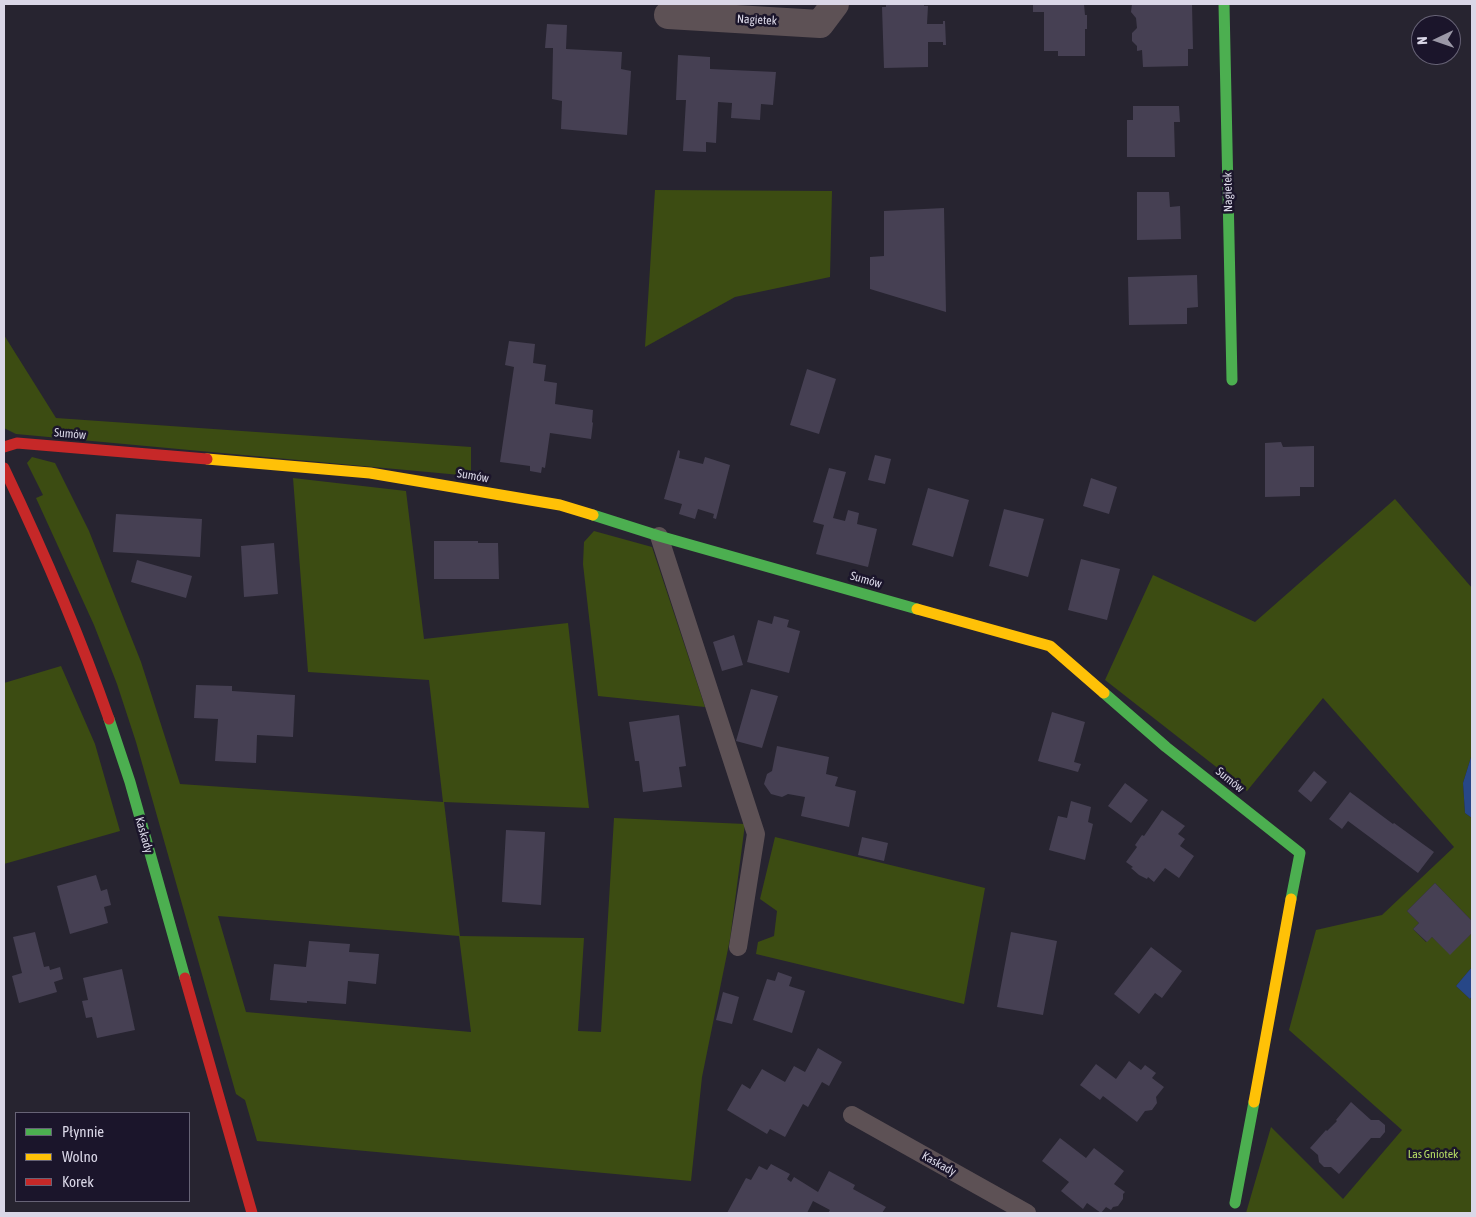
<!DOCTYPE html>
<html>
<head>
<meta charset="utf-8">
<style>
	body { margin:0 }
	#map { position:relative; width:1476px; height:1217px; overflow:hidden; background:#272430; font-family:"Asap Condensed",sans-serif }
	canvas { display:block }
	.frame { position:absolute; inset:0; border:5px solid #dad7e7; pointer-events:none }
	.legend { position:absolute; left:15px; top:1112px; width:175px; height:90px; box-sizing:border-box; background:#1b152b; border:1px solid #676376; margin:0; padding:6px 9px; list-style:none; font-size:15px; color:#dad7e7 }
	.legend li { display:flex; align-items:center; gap:10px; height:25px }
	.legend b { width:25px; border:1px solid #676376 }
	.north { position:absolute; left:1411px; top:15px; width:50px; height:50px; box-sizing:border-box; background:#1b152b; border:1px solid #676376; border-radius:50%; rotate:267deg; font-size:14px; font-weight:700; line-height:20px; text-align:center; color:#dad7e7 }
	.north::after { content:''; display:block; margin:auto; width:18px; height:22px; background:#9b98a7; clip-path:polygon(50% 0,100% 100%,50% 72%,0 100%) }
</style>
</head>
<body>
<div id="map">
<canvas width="1476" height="1217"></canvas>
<div class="frame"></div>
<ul class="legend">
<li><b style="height:6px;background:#4caf50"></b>Płynnie</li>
<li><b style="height:6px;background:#ffc107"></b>Wolno</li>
<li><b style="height:6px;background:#c62828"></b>Korek</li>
</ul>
<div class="north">N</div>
</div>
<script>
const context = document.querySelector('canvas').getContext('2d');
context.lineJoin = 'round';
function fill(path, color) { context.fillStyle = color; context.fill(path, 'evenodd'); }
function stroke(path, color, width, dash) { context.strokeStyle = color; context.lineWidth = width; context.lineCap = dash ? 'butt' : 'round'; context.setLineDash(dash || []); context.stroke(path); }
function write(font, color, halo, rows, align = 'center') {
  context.font = font + ' "Asap Condensed",sans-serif'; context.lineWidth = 5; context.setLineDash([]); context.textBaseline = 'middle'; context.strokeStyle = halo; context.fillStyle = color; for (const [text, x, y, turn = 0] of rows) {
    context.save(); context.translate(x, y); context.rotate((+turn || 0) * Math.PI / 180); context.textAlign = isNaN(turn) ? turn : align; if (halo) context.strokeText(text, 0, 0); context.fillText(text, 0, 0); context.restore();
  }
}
fill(new Path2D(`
	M655,190L832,191L830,277L735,297L645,347Z
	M4,335L56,418L471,447V476L16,434L4,428Z
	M32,457L55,463L89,531L141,662L180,784L443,802L429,680L308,672L293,478L406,491L424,639L568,623L589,808L444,802L460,936L584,938L578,1031L601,1032L614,818L745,824L730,939L702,1077L691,1181L257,1141L245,1100L236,1094L136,742L117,684L94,625L36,498L43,495L27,463ZM218,916L459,936L471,1032L246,1012Z
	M1395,499L1472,588V754L1463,783L1465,813L1472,818V921L1435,883L1407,911L1419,923L1413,929L1426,942L1432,937L1450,954L1472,933V967L1456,986L1470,999L1472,996V1213H1246L1271,1127L1343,1199L1402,1130L1289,1030L1316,930L1382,915L1454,847L1323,698L1247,791L1105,680L1153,575L1255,622Z
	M594,531L652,547L705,707L598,696L583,564L584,542Z
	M61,666L95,744L120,831L4,864V683Z
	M775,837L985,888L964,1004L756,954L758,942L774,936L777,911L760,899Z`), '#3c4c12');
fill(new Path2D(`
	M1472,754V818L1465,813L1463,783Z
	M1472,967V996L1470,999L1456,986Z`), '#274787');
fill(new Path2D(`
	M886,4H924V6H928L927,24H943V21H945L946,45H943V42H928V67L884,68L882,7H886Z
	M1033,4H1084L1085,15H1087V29H1085V56H1058V51H1044V12H1033Z
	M1132,4H1192L1193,49H1188V66L1143,67L1142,50L1137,51V46L1132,41V33L1137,28L1136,18L1131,12Z
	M547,24L567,25L566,49L622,52L621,69L631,71L627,135L561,129L562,101L552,99L553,48H545Z
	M678,55L710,57V69L776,72L773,105L761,104L760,120L731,118L732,103L718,102L716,143L706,142V152L683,151L686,100H676Z
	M1133,106H1179L1180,122H1174L1175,157H1127V120H1133Z
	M1137,192H1169L1170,207L1180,206L1181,239L1137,240Z
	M944,208L946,312L870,289V257L884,256V211Z
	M1197,275L1198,307L1187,308V324L1129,325L1128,277Z
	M509,341L535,344L533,363L546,365L544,381L557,383L555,404L593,410L592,422L593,423L591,439L550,433L545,468L542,467L541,473L530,471V466L500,462L514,367L505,365Z
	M807,369L836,379L819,434L790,425Z
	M1281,442L1283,447L1314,446V487H1300V496L1265,497V443Z
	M678,450L680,451L679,458L703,464L705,457L730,465L716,519L713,518L714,514L698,509L695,519L679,514L682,504L664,499Z
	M875,455L891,459L885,484L868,480Z
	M829,468L846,472L833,518L845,521L848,510L859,513L857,524L877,529L868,567L816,554L824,525L813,522Z
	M1091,478L1117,487L1109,514L1083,506Z
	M928,488L969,500L953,557L912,545Z
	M1004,509L1044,519L1028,577L989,566Z
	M116,514L202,519L200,557L113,552Z
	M434,541H478V543H498L499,579H434Z
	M274,543L278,594L244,597L241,546Z
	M1081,559L1120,569L1107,620L1068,610Z
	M137,560L192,576L186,598L131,582Z
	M774,616L789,620L787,627L800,631L789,673L747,662L758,620L772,624Z
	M734,635L743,665L722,671L713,642Z
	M196,685L232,686V691L295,695L293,737L257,735L256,763L215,761L218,719L194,718Z
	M751,689L778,696L762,748L736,741Z
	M1052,712L1085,722L1074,762L1081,764L1078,772L1038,761Z
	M679,715L686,766L679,767L682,787L643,792L639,761H635L629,722Z
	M777,746L829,757L826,774L838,777L835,786L856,791L849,827L801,816L805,797L788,794L782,797L771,794L764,784L767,774L772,771Z
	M1314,771L1327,782L1311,802L1298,791Z
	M1125,783L1148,800L1131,823L1108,806Z
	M1350,792L1393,824L1394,823L1434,852L1418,873L1348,821L1342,829L1329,819Z
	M1071,801L1091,807L1088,822L1093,824L1085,860L1049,850L1058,816L1067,818Z
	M1162,810L1185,826L1178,834L1185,839L1180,846L1194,856L1179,878L1165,868L1154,882L1148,877L1147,879L1139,875L1131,868L1133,867L1126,862L1137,847L1135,845L1142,835L1144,836Z
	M506,830L545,832L541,905L502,902Z
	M862,837L888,843L884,861L858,855Z
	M96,875L101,891L107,889L111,905L104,907L108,923L70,934L57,886Z
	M1435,883L1472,921V933L1450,955L1432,937L1427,942L1413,929L1419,923L1407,911Z
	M35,932L44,967L49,966L50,970L60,967L63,979L54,982L57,992L19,1003L12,976L22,973L13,937Z
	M1011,932L1057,941L1043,1015L997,1007Z
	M309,941L350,944L349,952L379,954L376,984L348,981L346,1004L307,1001V1003L270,1000L274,964L306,967Z
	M1151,947L1182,971L1162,998L1155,993L1139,1014L1114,994Z
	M122,969L135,1030L97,1038L92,1017L86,1018L82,1001L88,1000L83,978Z
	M778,972L792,977L789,986L805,991L792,1033L753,1020L767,979L775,981Z
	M723,992L739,997L732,1024L716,1020Z
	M818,1048L842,1062L829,1086L822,1082L808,1107L803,1104L785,1137L770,1129L767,1134L727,1110L742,1084L750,1089L762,1069L785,1082L794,1066L805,1072Z
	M1129,1061L1141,1070L1145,1065L1156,1073L1152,1078L1164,1087L1156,1097L1157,1103L1152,1110L1145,1111L1137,1122L1103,1096L1100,1100L1080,1085L1096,1064L1116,1079Z
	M1351,1102L1371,1120H1379L1385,1125V1132L1380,1138H1371L1339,1174L1331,1167H1324L1319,1162L1318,1155L1310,1148L1326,1130L1327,1131L1337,1121L1336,1120Z
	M1060,1138L1086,1158L1094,1148L1124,1171L1114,1184L1125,1192L1123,1194V1199L1118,1206L1113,1207L1111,1210L1106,1207L1101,1213L1087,1203L1083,1209L1061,1191L1069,1182L1042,1161Z
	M771,1164L790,1174L787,1179L791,1182L794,1177L818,1192L829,1171L855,1185L853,1189L886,1207L882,1213H828L830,1210L813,1201L807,1213H727L746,1178L751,1180L759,1166L767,1170Z`), '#464053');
stroke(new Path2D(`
	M659,536L756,834L738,947
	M852,1115L1027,1213`), '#5d5155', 18);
stroke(new Path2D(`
	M668,15L820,24L835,4`), '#5d5155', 28);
stroke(new Path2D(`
	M1224,4L1232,380
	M593,515L659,536L917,609
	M1104,693L1166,747L1300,853L1291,899
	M109,719L130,782L185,978
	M1235,1203L1254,1102`), '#4caf50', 11);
stroke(new Path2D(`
	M207,459L370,473L560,505L593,515
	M917,609L1050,646L1104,693
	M1254,1102L1291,899`), '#ffc107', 11);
stroke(new Path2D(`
	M4,447L17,443L207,459
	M4,468C43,550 79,633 109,719
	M185,978L252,1213`), '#c62828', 11);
write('12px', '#dad7e7', '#1b152b', [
	["Nagietek",757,20,3],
	["Nagietek",1228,192,-91],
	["Sumów",70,434,5],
	["Sumów",473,476,10],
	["Sumów",866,580,16],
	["Sumów",1230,780,39],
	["Kaskady",144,835,74],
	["Kaskady",939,1164,29]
]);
write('12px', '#b4da64', '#1b152b', [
	["Las Gniotek",1433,1154]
]);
</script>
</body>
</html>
